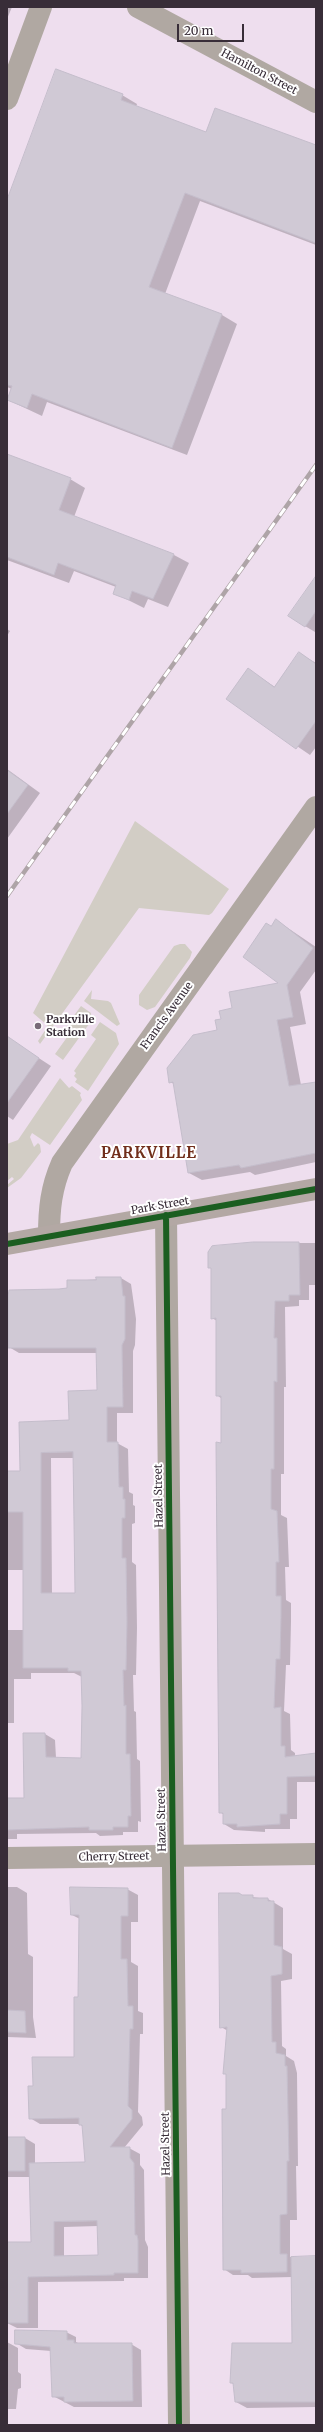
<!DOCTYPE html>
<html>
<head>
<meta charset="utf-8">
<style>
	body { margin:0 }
	#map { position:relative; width:323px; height:2432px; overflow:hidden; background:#eedeee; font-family:Merriweather,serif }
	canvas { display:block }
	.frame { position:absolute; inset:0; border:8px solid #382d38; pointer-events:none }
	.scale { position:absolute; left:177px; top:24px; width:67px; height:18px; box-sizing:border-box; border:2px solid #382d38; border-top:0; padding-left:5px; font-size:12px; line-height:14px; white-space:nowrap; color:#382d38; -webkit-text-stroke:3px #fff; paint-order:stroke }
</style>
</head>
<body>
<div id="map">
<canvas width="323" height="2432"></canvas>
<div class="frame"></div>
<div class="scale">20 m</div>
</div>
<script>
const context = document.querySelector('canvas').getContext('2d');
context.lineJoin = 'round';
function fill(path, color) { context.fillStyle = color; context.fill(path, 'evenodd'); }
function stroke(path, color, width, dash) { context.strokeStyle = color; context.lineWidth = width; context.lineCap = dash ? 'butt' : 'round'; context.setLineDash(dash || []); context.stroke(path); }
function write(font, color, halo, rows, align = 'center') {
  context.font = font + ' Merriweather,serif'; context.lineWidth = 4; context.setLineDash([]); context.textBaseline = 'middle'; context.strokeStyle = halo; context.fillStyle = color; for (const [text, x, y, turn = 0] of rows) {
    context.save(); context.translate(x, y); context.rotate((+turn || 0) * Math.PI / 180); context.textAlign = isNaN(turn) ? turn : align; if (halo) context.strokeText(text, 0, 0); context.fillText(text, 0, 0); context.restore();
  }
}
fill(new Path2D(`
	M135,821L229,889L212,913L209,915L139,908L40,1044L38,1041L48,1026L33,1013Z
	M180,944H185L192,952L190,958L155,1007L147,1010L139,1005V995L174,946Z
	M92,990L91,999L108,1001L111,1003L120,1024L117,1026L84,1001Z
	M81,1006L91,1013L90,1019L92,1020L63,1060L55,1054L73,1029L67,1025Z
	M100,1022L116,1033L119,1044L88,1091L75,1082L77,1079L74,1076L76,1073L74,1071L96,1039L91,1035Z
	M60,1078L69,1088L72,1086L81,1093L80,1095L82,1100L50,1145L32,1133L30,1137L34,1147L38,1143L40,1145L41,1152L21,1178L7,1188V1185L14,1179L12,1177L7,1181V1144L18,1140Z`), '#d2cdc5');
fill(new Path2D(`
	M7,7H12L7,19Z
	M122,95L137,104L136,107L207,134L316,147V245L200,201L165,294L222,315L237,324L187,455L47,402L42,416L8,400L12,389L7,387V203Z
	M7,455L70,479L85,488L74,517L174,555L189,563L168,607L148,599L144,608L114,593L116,587L74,571L69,583L7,560Z
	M316,585V630L315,632L305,626Z
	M7,629L10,631L7,636Z
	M299,653L316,663V747L310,755L228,699L249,670L275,687Z
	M7,769L40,793L7,839Z
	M276,920L316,947V970L300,992L306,1024L290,1027L301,1085L316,1083V1162L255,1175L250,1172L202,1180L189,1173L174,1084L170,1082L218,1031L222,1020L233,1009L280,984L271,927Z
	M11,1040L51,1066L13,1120L7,1116V1046Z
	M253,1243H316V1285H309V1300H299V1306L285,1307L286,1387H284V1474H281V1515L287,1518L289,1567H285L286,1600L291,1603V1622L290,1665H286L284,1711L290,1714L291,1750L295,1753V1756L316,1754V1782H297V1819H290V1829H265V1832L234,1830L224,1824V1815L220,1812L222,1399L217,1395V1321L212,1318V1269L209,1267Z
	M121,1278L131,1284L136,1319L135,1345L133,1351V1413H117V1443L128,1449L129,1492L133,1494V1505L135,1506V1523L132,1524V1562L136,1565L137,1628L136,1675H133L134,1711L136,1712L137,1759L140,1761L141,1822L138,1821V1832H123V1835L100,1836L96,1833L17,1834V1839H7V1799H25L45,1734L55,1740L56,1758L82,1759V1677L74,1673H31V1679H14V1723H7V1630H24L23,1570H7V1472H21L98,1391L97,1353H19L9,1347L7,1309L68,1288V1281ZM51,1458H74L76,1594H52Z
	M7,1887H17L27,1893L28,1954L33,1957V2017L36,2038L7,2037Z
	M127,1889L138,1895V1922H131V1962L138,1966V2011L143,2013V2034H140L138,2112L142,2117L143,2125L124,2148H129L140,2154V2165L144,2170L145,2240L148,2247V2278H124V2281L38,2282V2328H17L7,2323V2243H32L31,2177H7V2138H25L35,2144V2164L87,2163L83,2127L80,2124H40L30,2118L34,2087L75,2058L79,1998L80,1919L72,1915ZM98,2226L99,2256L64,2257V2227Z
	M243,1896L268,1899L283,1908V1949L292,1954V1979L281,1981L282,2046L286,2049V2056L294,2061L297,2073L298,2166H296L297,2220H290V2257H316V2407L247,2408L236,2402L234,2384L231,2383L293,2344L292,2277L252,2278L248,2275H233L224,2269L227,2110V2075L224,2073L228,2031L221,2027Z
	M66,2332L76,2337V2342L80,2344H131L141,2350L142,2407H74L53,2396L51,2351L26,2349L16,2343Z
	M7,2342L18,2348V2372L21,2374V2388L18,2389L16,2409H7Z`), '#0003');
const building = new Path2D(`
	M56,69L123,94L121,100L206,132L215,108L316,145V243L185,193L149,287L222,314L172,448L32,394L27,408L7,400L12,386L7,385V200Z
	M7,454L71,478L59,510L174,554L153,599L132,591L129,600L113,594L116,585L58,563L54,575L7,557Z
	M316,576V611L305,627L288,616Z
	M299,652L316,664V721L296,749L226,699L248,668L274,687Z
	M7,770L28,785L7,814Z
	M276,919L313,948L287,985L293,1017L277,1020L289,1086L316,1082V1153L241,1168L239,1165L188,1173L173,1082L169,1083L167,1068L193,1035L217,1030L215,1020L221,1019L219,1011L232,1008L229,992L278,983L243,957L266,923L271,926Z
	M7,1036L39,1058L7,1103Z
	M253,1242H299L300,1295H289V1301H275L274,1338H277V1382L274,1381V1469H271V1509L277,1511L279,1562H276V1596H281V1616L280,1659H276L274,1708L281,1707V1746H285V1757L316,1753V1776L287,1777V1814H280V1824L237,1827V1824H223V1813H219L216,1442L221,1443V1396H216V1318L211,1319V1268H208V1252L212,1246Z
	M96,1277H121L123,1296H125V1339L122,1345L123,1407H107V1442H118L119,1487H123V1499H125V1518H122V1558H126L127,1622L126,1670H123L124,1706L126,1705V1754H130L131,1816H128V1827H113V1830H89V1827L7,1830V1798H24L23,1733H45L46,1757L81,1758L82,1706L81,1671H68V1668H23V1512H7V1471H20L19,1422L69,1420L68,1391L97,1390L96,1348H8V1296L9,1290L59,1289L67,1288V1280H96ZM73,1452L75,1593H41V1453Z
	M70,1887L128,1888V1916H121V1959H127L128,2006H133V2029H130L128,2106L132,2110V2119L110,2147H130V2158L134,2163L135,2235H137L138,2240V2273H114V2275L28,2277V2323H7V2242H31L29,2163L85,2162L82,2125H79V2118L29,2119L28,2086H33L32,2057H74V1997H78L79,1915H71ZM97,2221L98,2255L54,2256V2222Z
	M219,1893H239L242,1895H253V1898H268V1901H274V1945L282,1947V1974L271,1976L272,2042H276V2053L285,2055V2066H287L289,2161H287V2214L280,2215V2254H287V2272L241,2273V2270H223L222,2109H226V2074H223L227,2027L220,2028Z
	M7,2010L25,2011L26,2033L7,2032Z
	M7,2137H25V2171H7Z
	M316,2256V2402H235L233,2383H230L232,2343H292L291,2257Z
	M15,2330L67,2331V2340H74V2343H132L133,2401L64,2402V2397H52L50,2347L15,2344Z`);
fill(building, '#d0c9d5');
stroke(building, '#c4bdcb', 1);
stroke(new Path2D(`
	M138,7L316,102
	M7,99L41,7
	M166,1215L179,2425
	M49,1236C49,1209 51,1188 62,1163L316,807
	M7,1858L316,1854`), '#b0a8a2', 22);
stroke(new Path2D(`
	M7,1244L316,1189`), '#b3a8a4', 22);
const rail = new Path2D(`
	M7,896L316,465`);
stroke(rail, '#aea4a7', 4.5);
stroke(rail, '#fff', 3, [9]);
stroke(new Path2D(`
	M166,1215L179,2425
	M7,1244L316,1189`), '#1b5e20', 6);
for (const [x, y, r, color] of [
	[38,1026,4,"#786b78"]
]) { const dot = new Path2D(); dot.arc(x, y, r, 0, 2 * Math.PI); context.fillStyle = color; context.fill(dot); stroke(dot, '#fff', 1.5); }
write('11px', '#382d38', '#fff', [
	["Hamilton Street",259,72,28],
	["Francis Avenue",167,1016,-54],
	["Park Street",160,1206,-10],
	["Hazel Street",159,1496,-91],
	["Hazel Street",162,1820,-91],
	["Cherry Street",114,1857,-1],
	["Hazel Street",166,2144,-91]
]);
write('bold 11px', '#382d38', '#fff', [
	["Parkville",46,1020],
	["Station",46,1033]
], 'left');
context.letterSpacing = '1px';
write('bold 15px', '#712e1b', '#fff', [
	["PARKVILLE",149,1154]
]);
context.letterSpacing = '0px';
</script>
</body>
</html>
